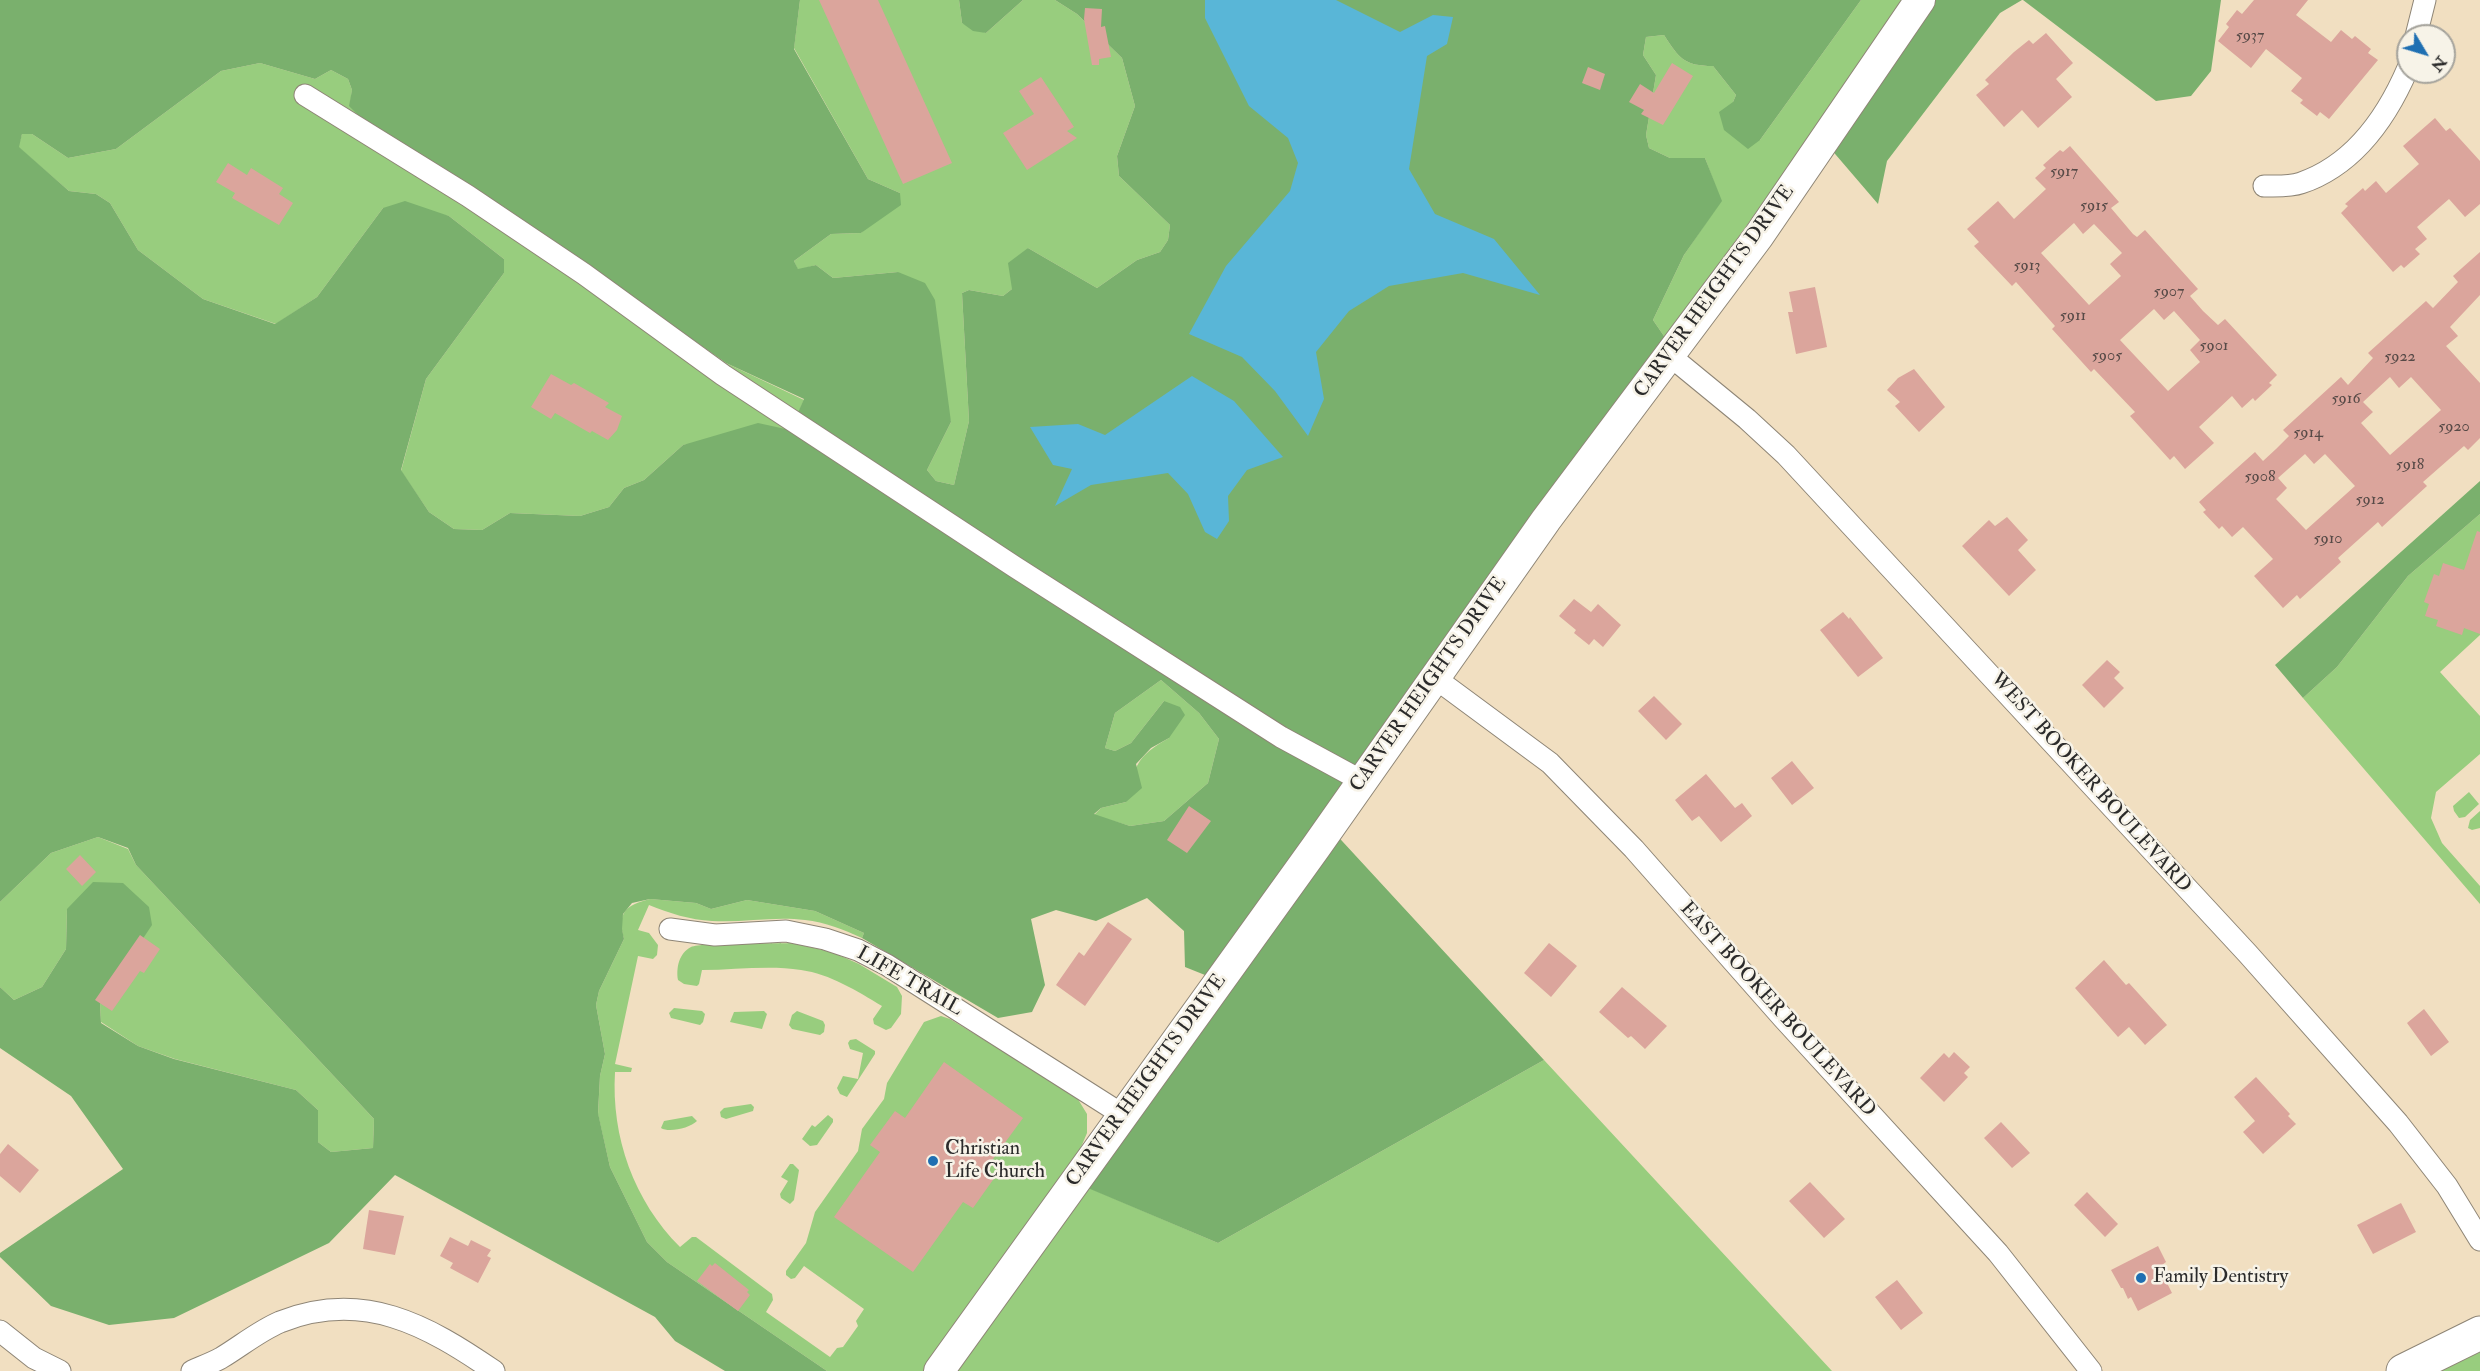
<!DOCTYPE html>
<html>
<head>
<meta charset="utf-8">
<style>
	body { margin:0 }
	#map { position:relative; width:2480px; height:1371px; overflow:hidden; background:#f1dfc1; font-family:"IM FELL Double Pica",serif }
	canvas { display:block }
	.north { position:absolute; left:2396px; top:24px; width:60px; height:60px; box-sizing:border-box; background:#f7f3e8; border:2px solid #a5a39c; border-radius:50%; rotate:128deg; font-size:16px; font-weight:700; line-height:24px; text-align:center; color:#2b2b2b }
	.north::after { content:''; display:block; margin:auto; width:21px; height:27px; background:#1f6fb2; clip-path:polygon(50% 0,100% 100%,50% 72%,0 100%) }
</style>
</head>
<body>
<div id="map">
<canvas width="2480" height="1371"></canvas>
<div class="north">N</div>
</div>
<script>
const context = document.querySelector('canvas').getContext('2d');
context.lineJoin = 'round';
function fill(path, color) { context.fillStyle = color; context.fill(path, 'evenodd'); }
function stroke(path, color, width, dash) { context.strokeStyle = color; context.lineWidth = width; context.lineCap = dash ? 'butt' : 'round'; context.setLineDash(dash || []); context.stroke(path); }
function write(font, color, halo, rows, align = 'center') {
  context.font = font + ' "IM FELL Double Pica",serif'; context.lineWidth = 5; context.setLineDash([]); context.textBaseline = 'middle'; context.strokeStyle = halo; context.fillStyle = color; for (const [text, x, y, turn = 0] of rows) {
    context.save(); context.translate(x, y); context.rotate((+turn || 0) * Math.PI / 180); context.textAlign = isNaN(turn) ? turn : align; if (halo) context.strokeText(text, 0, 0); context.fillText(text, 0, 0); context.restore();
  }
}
fill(new Path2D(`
	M800,0H959L962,23L986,33L1023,0H1055L1077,14L1122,58L1135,106L1117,156L1119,176L1170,225L1168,240L1160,252L1137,260L1097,288L1028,248L1012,289L1003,296L969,290L962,293L969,421L954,485L936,481L927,470L951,422L898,272L833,278L816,265L798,270L794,261L831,234L861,233L900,193L868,179L794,48Z
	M1861,0H1907L1666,339L1653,320L1684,255L1721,201L1705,158H1670L1649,148L1646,135L1656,75L1643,55L1646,37L1664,35C1679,58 1684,66 1713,66L1736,95L1733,102L1760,140Z
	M260,63L315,79L331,70L348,79L352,90L350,106L504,207L726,363L804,400L790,430L683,445L644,480L624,488L609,507L580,516L510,513L482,530L454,529L429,512L401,471L426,379L504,273V259L449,216L383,208L317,297L276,324L203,299L138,250L110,203L96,194L69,191L18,147L22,134H32L68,158L116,149L221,71Z
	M2480,514V635L2440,672L2480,716V754L2436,792L2431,818L2442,843L2480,886V904L2303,698L2337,667L2408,576Z
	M1161,680L1199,713L1219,739L1208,783L1164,821L1130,826L1094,815L1101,808L1126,802C1135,767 1135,757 1169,738L1164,701L1131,743L1115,751L1105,748L1115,713Z
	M2469,792L2479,804L2465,817L2459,818L2454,811L2453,806Z
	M2480,811V828L2472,830L2468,828L2470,820Z
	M98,837L128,849L136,865L374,1119L373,1148L331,1152L318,1142V1110L296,1090L175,1059L138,1046L101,1022L100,1003L67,909L66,949L42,987L14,1000L0,987V902L51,853Z
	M650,899L696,903L711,909L747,900L815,911L864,933L862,938C844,930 825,922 805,920C773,916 743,923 712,921C690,920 669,913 649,905L638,930L649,933L658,945L657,955L653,959L638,956L615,1064L632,1068L631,1072H615C611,1137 634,1201 680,1247L692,1237H696L772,1294L773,1300L766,1312L830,1357L837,1348L843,1347L858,1326L856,1321L864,1309L804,1266L795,1278L791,1279L786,1275V1271L806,1243L815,1212L858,1151L862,1129L884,1099L887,1083L924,1022L941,1016L950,1019L1076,1096L1087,1114V1133L1068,1178L931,1371H827L667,1262L647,1242L610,1167L598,1114L600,1076L605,1054L596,1005L599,991L624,939C617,913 625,905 650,899Z
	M791,943L832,952L859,964L897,987L902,996L901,1014L891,1028L886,1030L874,1024L873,1019L882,1006C857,991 830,974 801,970C769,965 735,970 702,970L699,984L697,986L684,984L678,980C676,968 679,953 691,947C702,942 773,944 791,943Z
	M674,1008L702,1011L705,1014L703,1022L700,1025L671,1018L669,1013Z
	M764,1011L767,1014L762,1029L730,1022L734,1012Z
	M797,1011L823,1021L825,1025L824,1032L820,1035L792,1029L789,1025L792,1015Z
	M856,1039L875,1051V1054L847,1097L840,1094L837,1088L843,1076L858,1079L863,1053L850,1049L848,1043L850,1040Z
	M1544,1060L1832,1371H957L1087,1187L1218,1243Z
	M751,1104L754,1107L753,1111L726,1119L721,1117L720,1112L724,1108Z
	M828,1115L833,1119V1122L817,1145L810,1146L802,1139L812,1125L815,1127Z
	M692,1116L697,1121C690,1128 669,1133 661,1128L664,1121Z
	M790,1164H793L799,1170L794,1200L790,1204L781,1198L780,1194L788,1181L781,1177Z
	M2480,1350V1371H2439Z`), '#98cd7e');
fill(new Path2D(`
	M0,0H800L794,49L868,179L900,193L901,205L861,233L831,234L794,261L798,269L816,265L833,278L898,272L925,283L935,300L951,422L927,470L936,481L954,485L969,421L962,293L969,290L1003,296L1012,289L1008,263L1028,248L1097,288L1137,260L1160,252L1168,240L1170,225L1119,176L1117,156L1135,106L1122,58L1077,14L1055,0H1861L1760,140L1748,149L1724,130L1719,112L1733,102L1736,95L1713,66C1684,66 1679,58 1664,35L1646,37L1643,55L1656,75L1646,135L1649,148L1670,158H1705L1722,201L1684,255L1653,320L1666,339L1210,977L1185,967L1184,931L1147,898L1096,921L1056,910L1031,919L1045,985L1032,1012L998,1018L862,938L864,933L815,911L747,900L711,909L696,903L650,899L632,903L623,914L622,929L624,939L599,991L596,1005L605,1054L600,1076L598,1113L610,1167L647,1242L667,1262L827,1371H725L675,1341L655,1317L395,1175L329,1243L174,1318L109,1325L51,1306L0,1257V1253L123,1169L71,1096L0,1048V987L14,1000L42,987L66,949L67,909L93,882L123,883L149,907L152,925L100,1003L101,1023L138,1046L174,1059L296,1090L318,1110V1142L331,1152L373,1148L374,1119L136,865L128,848L98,837L51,853L0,902ZM260,63L315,79L331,70L348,79L352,90L349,106L364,121L504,207L726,363L804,399L790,430L758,423L683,445L644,480L624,488L609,507L580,516L510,513L482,530L454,529L429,512L401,470L426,379L504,273V259L449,216L405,201L383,208L317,297L275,324L203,299L138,250L110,203L96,194L69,191L19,147L22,134H32L68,158L116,149L221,71ZM1161,680L1199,713L1219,739L1208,783L1164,821L1130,826L1094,814L1101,808L1126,802L1142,788L1136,764L1151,748L1169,738L1185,715L1180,707L1164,701L1131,743L1115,751L1105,748L1115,713Z
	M959,0H1023L986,33L973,31L962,23Z
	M1936,0H2022L2000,13L1887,161L1878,204L1830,148Z
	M2023,0H2221L2211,71L2191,96L2156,101Z
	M2480,481V514L2408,576L2337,667L2303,698L2275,665Z
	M1331,829L1544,1060L1218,1243L1076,1183Z`), '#7ab06d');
fill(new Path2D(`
	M1205,0H1336L1400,32L1433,15L1453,17L1447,44L1427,56L1409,169L1435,214L1494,239L1540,295L1463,273L1389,286L1349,311L1316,352L1324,399L1308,436L1275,391L1242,357L1189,334L1226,266L1290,191L1298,163L1288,138L1249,106L1205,18Z
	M1192,376L1234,401L1283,457L1247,470L1228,496L1229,521L1217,539L1205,532L1188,494L1168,473L1091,485L1055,506L1072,469L1053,465L1030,427L1078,424L1105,435Z`), '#59b6d7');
fill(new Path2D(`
	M819,0H878L952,163L903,184Z
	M2254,0H2308L2296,15L2331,42L2341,30L2352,39L2355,36L2371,49L2368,53L2378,60L2329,119L2320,112L2317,116L2300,103L2303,100L2291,91L2302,78L2266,49L2251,68L2218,41L2229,27L2226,24L2237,10L2242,14Z
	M1085,8L1102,9L1101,27L1105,26L1111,57L1099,59V65H1092L1084,19Z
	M2046,33L2073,63L2056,79L2072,97L2038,128L2022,110L2004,127L1976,95L1989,84L1985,80L2014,52L2029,40L2033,44Z
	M1672,63L1693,76L1663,125L1641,114L1644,110L1629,102L1640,84L1654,93Z
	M1588,67L1605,74L1600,90L1582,83Z
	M1041,77L1074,127L1067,131L1077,138L1027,170L1003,133L1034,114L1019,91Z
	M2435,118L2446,131L2450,128L2480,161V204L2465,217L2449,199L2417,227L2427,239L2415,249L2420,254L2404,268L2401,265L2393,272L2341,213L2348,206L2345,204L2363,188L2365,191L2376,181L2386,193L2419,164L2403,146Z
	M2070,146L2119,202L2111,208L2133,234L2137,237L2145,230L2198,289L2190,296L2203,311L2218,325L2225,319L2277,375L2269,383L2272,385L2255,401L2253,398L2242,408L2232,396L2199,427L2214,443L2185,469L2174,456L2170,460L2130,416L2135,412L2094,369L2091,372L2052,329L2055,326L2016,282L2012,286L1974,246L1979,242L1967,229L1998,201L2014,219L2046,189L2035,178L2046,168L2043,165L2060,150L2063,152ZM2074,223L2083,234L2094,224L2122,253L2110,264L2121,276L2089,305L2041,253ZM2154,309L2164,320L2174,311L2200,340L2190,350L2200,362L2168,391L2120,340Z
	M228,163L247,175L251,168L283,188L279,194L293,203L279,225L232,198L235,193L216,182Z
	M2480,252V295L2450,327L2458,336L2446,346L2480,383V438L2468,450L2464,446L2423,482L2427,486L2382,527L2378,522L2338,558L2341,562L2329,573L2300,599L2297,595L2283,608L2254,576L2273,559L2243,527L2232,537L2222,526L2219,529L2203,512L2206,510L2199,502L2255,452L2263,461L2276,449L2289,436L2283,430L2341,377L2348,385L2373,358L2368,353L2426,301L2433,308L2458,282L2453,276ZM2390,377L2399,388L2411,377L2441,410L2390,455L2361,423L2373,412L2363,402ZM2305,454L2314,464L2325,454L2355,486L2306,530L2276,499L2287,488L2278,478Z
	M1815,287L1827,347L1796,354L1788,312H1793L1789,292Z
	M1914,369L1945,407L1919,432L1895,406L1900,402L1887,390L1898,378Z
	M551,374L571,385L574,383L609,403L605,407L622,416L617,430L608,440L592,431L590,433L555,413L551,419L531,407Z
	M2007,517L2028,540L2018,550L2036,570L2009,596L1962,546L1989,520L1995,526Z
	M2477,531L2480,532V634L2464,628L2462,635L2436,626L2438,620L2425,616L2429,604L2424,602L2434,574L2439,576L2443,563L2464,570Z
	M1574,599L1591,612L1598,604L1621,625L1603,647L1594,639L1589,645L1574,633L1576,630L1559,616Z
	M1843,612L1849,619L1850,617L1883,658L1858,677L1820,630Z
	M2107,660L2120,672L2114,678L2124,688L2104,708L2082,685Z
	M1654,696L1682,724L1666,740L1638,711Z
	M1792,761L1814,788L1792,805L1771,778Z
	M1706,774L1735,808L1742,803L1752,816L1721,842L1699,816L1692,821L1675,800Z
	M1189,806L1211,821L1187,853L1167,840Z
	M80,855L96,872L82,886L66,869Z
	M1108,922L1132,939L1085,1006L1056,985L1079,952L1084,956Z
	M140,935L160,949L144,973L140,971L112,1011L95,1000Z
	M1549,943L1577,966L1551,997L1524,973Z
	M2104,960L2126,985L2129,983L2167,1025L2145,1045L2129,1027L2118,1037L2075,988Z
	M1622,987L1667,1026L1645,1049L1631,1036L1628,1038L1599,1012Z
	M2424,1009L2449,1042L2431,1056L2407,1023Z
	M1954,1052L1970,1067L1964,1073L1968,1077L1944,1102L1920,1078L1944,1053L1949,1058Z
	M944,1062L1023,1118L985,1170L995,1177L973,1208L963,1202L913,1272L834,1217L880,1152L870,1145L895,1111L905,1118Z
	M2256,1077L2290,1114L2288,1116L2296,1124L2263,1154L2243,1132L2255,1121L2234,1097Z
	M2001,1122L2030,1153L2012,1168L1984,1138Z
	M8,1144L39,1170L20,1193L0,1176V1154Z
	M1810,1182L1845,1219L1824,1238L1789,1201Z
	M2087,1192L2118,1224L2105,1237L2074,1205Z
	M2401,1203L2416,1232L2373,1254L2357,1225Z
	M369,1210L404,1216L395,1255L363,1249Z
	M450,1237L468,1246L471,1240L491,1250L487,1256L491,1258L478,1283L450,1268L453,1263L440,1256Z
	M2158,1246L2166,1262L2162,1265L2169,1277L2165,1279L2172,1293L2138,1311L2131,1297L2128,1299L2123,1288H2121L2111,1270Z
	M715,1263L749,1290L747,1292L750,1295L738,1311L697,1281L710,1264L712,1266Z
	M1897,1280L1923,1313L1901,1330L1875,1297Z`), '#dba59c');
const street = new Path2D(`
	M2416,36L2425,0
	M305,95L468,196L584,274L723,375L1015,567L1281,737L1362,781
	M2264,186C2275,186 2290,187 2301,183C2354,165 2387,117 2408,68
	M1669,355L1747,419L1786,455L2248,954L2398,1123L2447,1186L2480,1240
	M1435,678L1550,763L1634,849L1783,1018L1998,1253L2091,1371
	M670,929L715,935L786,931L825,939L858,950L887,965L1123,1115
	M0,1331L34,1358L60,1371
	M192,1371C201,1367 212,1363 221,1358C241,1346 259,1331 280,1322C363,1289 427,1325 494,1371`);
const secondary = new Path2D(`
	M939,1371L1316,847L1546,520L1758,237L1920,0`);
const primary = new Path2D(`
	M2403,1371L2480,1333`);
stroke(street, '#8e8576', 23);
stroke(secondary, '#8e8576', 32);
stroke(primary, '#8e8576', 35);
stroke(street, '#fff', 21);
stroke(secondary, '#fff', 30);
stroke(primary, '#fff', 33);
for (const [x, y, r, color] of [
	[933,1161,6,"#1f6fb2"],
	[2141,1278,6,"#1f6fb2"]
]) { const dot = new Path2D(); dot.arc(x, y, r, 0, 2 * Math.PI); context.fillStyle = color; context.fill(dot); stroke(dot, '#f7f3e8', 2); }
write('16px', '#574a47', null, [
	["5937",2250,37],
	["5917",2064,173],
	["5915",2094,207],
	["5913",2027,267],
	["5907",2169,293],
	["5911",2073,317],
	["5901",2214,347],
	["5905",2107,357],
	["5922",2400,358],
	["5916",2346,400],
	["5920",2454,428],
	["5914",2308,434],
	["5918",2410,466],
	["5908",2260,478],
	["5912",2370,501],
	["5910",2328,540]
]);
write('20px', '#2b2b2b', '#f7f3e8', [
	["CARVER HEIGHTS DRIVE",1715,292,-54],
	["CARVER HEIGHTS DRIVE",1429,685,-55],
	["WEST BOOKER BOULEVARD",2090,783,48],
	["LIFE TRAIL",909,982,30],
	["EAST BOOKER BOULEVARD",1777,1010,48],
	["CARVER HEIGHTS DRIVE",1147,1081,-54]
]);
write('20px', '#2b2b2b', '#f7f3e8', [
	["Christian",945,1150],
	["Life Church",945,1173],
	["Family Dentistry",2153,1278]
], 'left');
</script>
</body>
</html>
